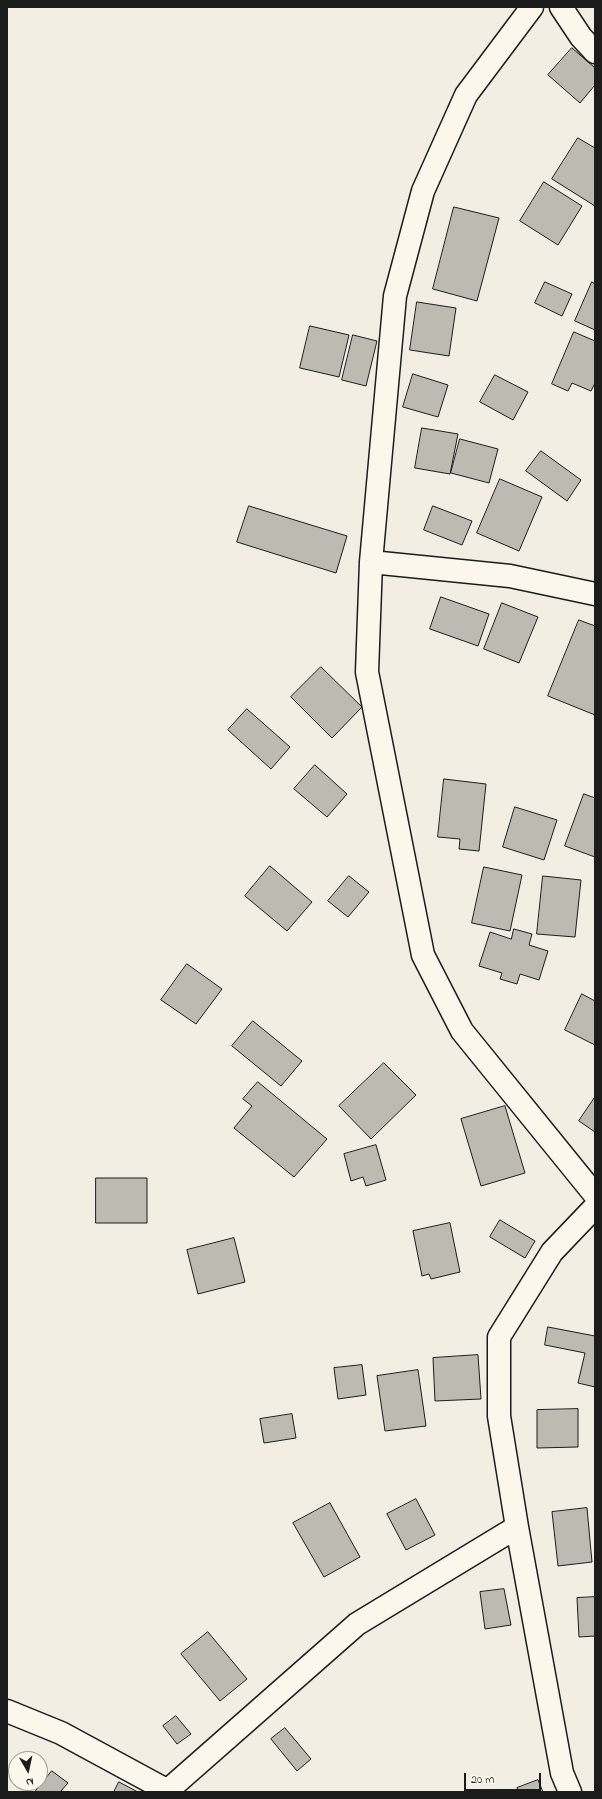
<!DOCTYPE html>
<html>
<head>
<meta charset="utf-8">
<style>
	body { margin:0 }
	#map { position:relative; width:602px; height:1799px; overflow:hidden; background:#f2eee4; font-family:"Indie Flower",sans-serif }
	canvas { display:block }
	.frame { position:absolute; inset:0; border:8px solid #1c1c1c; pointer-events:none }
	.north { position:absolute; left:8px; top:1751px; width:40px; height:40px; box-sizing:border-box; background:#fbf7ec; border:1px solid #a29f99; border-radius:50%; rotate:171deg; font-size:11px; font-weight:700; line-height:16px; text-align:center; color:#1c1c1c }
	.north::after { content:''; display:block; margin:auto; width:14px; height:18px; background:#1c1c1c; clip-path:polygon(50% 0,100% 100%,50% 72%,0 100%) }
	.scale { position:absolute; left:464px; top:1773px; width:77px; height:18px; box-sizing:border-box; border:2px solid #1c1c1c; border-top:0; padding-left:5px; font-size:12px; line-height:14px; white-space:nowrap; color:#1c1c1c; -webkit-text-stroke:3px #fbf7ec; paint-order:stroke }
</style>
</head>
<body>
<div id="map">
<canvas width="602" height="1799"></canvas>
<div class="frame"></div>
<div class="north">N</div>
<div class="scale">20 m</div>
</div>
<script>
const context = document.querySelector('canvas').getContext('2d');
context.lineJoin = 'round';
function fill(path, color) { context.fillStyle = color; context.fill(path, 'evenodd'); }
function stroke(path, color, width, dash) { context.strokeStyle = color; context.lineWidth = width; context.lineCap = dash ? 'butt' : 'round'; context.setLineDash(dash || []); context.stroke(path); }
const building = new Path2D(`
	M572,48L595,68V85L580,103L548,75Z
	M578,138L595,148V206L552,179Z
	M544,182L582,206L558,245L520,221Z
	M454,207L499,218L477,301L433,289Z
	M545,282L572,294L562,316L535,303Z
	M592,282L595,284V330L575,321Z
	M417,302L456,308L449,356L410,350Z
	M310,326L349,335L339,377L300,368Z
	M574,332L595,341V383L591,391L572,383L568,391L552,384Z
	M353,335L377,341L366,386L342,380Z
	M413,374L448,385L438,417L403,407Z
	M495,375L528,392L513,420L480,402Z
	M422,428L458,434L450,474L415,468Z
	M460,439L498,449L489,483L451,473Z
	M541,451L581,480L567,501L526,471Z
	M500,479L542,497L519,551L477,533Z
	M249,506L347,536L336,573L237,542Z
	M433,506L472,521L462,545L424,530Z
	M441,597L489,614L478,646L430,629Z
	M502,603L538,617L519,663L484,649Z
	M579,620L595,626V715L548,696Z
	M321,667L362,707L332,738L291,697Z
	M247,709L290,747L271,769L228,730Z
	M315,765L347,794L327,817L294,789Z
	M444,779L486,784L479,851L459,849L460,839L438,837Z
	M584,794L595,798V857L565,846Z
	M515,807L557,820L544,860L503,847Z
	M270,866L312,902L287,931L245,896Z
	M484,867L522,875L510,931L472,923Z
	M349,876L369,892L348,917L328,901Z
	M543,876L581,880L575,937L537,934Z
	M514,929L532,934L529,945L548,951L539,980L520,974L517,984L500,979L502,973L479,966L490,932L511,939Z
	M187,964L222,989L196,1024L161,1000Z
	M582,994L595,1001V1045L565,1030Z
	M253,1021L302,1061L281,1086L232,1046Z
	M384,1063L416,1095L371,1139L339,1106Z
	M258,1082L327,1139L294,1177L234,1128L252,1106L243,1099Z
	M595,1097V1132L579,1121Z
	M505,1106L525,1173L481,1186L461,1119Z
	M376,1145L386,1180L366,1186L363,1177L351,1181L344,1154Z
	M96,1178H147V1223H96Z
	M500,1220L535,1241L525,1258L490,1237Z
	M450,1223L460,1272L431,1279L429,1274L422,1276L413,1231Z
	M234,1238L245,1282L198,1294L187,1250Z
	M548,1327L595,1336V1387L578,1383L585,1353L545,1345Z
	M478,1355L481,1399L435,1401L433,1358Z
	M362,1365L366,1395L338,1399L334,1368Z
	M418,1370L426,1426L385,1431L377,1376Z
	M578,1409V1447L537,1448V1410Z
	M292,1414L296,1438L264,1443L260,1419Z
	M416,1499L435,1535L406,1550L387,1514Z
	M330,1503L360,1557L324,1577L293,1523Z
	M587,1508L592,1562L558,1566L552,1512Z
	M504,1589L511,1625L485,1629L480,1592Z
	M595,1597V1636L579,1637L577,1598Z
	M208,1632L247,1679L220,1701L181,1654Z
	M176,1716L191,1734L177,1744L163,1726Z
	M285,1728L311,1759L297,1771L271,1739Z
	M52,1771L68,1783L60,1792H35Z
	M538,1780L543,1792H519L517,1788Z
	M119,1782L138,1792H114Z`);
fill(building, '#bdbab1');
stroke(building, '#1c1c1c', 1);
const minor = new Path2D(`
	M532,7L466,95L423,191L395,296L371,562L367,672L423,955L462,1031L595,1195
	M561,7L581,37L595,52
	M371,562L510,576L595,594
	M7,1711L61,1733L168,1791
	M166,1792L357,1624L517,1527
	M570,1792L562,1773L517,1527L499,1416V1337L552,1252L595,1207`);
stroke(minor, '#1c1c1c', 25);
stroke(minor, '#fbf7ec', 22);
</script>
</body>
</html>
